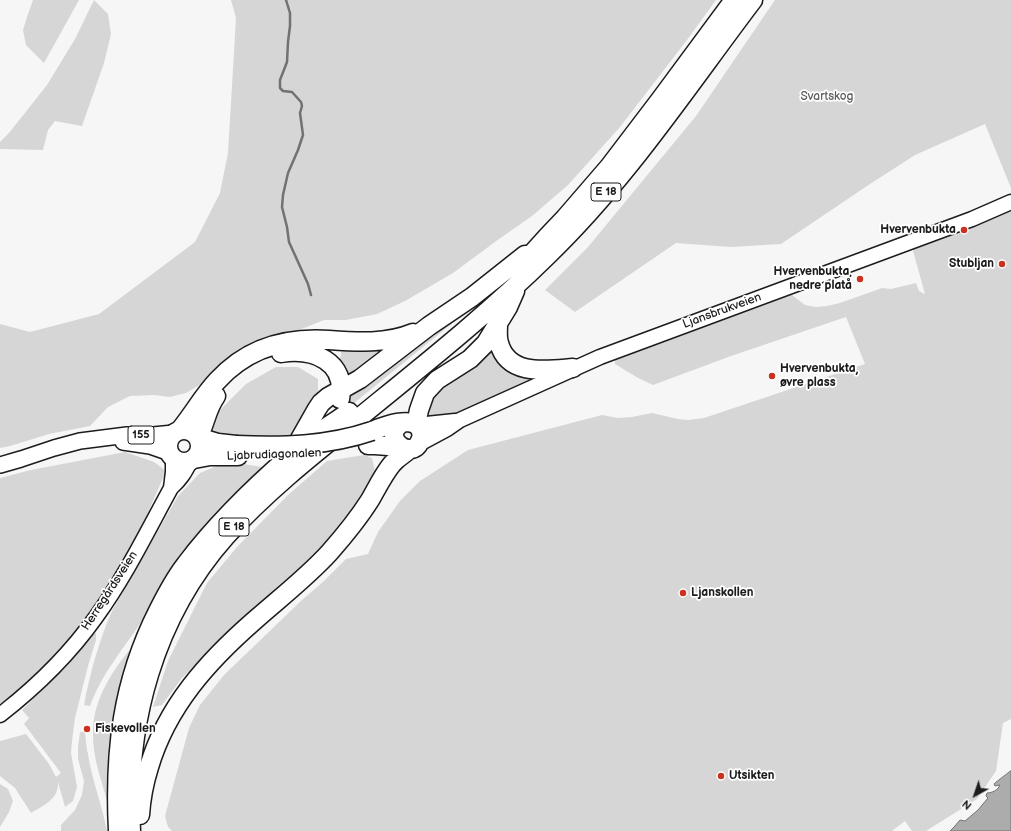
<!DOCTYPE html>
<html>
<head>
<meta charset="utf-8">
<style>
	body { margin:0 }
	#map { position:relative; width:1011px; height:831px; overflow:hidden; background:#f6f6f6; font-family:"Balsamiq Sans",sans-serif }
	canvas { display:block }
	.north { position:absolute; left:955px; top:775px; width:40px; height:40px; -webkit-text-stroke:3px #fff; paint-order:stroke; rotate:220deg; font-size:11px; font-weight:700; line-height:16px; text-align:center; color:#1c1c1c }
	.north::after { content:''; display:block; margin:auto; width:14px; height:18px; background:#1c1c1c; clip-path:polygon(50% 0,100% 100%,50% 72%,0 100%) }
</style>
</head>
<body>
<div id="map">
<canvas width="1011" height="831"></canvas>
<div class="north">N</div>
</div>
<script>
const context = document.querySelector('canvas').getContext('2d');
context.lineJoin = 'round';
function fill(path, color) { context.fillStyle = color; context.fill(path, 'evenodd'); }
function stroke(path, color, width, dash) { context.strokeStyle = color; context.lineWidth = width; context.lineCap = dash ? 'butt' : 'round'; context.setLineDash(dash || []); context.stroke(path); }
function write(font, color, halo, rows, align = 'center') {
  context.font = font + ' "Balsamiq Sans",sans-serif'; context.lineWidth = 3.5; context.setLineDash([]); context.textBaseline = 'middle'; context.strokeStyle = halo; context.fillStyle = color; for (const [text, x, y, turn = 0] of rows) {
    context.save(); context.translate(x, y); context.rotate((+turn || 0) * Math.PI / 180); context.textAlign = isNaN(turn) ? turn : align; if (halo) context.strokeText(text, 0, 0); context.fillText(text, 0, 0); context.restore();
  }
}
fill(new Path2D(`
	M33,0H79L44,63L26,45L23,30L28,14Z
	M94,0L108,14L111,34L104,63L82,126L55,121L48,130L43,150L0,149V142L9,133L47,85L75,39Z
	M231,0H716L687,40L620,127L568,185L532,216L499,239L453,273L405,301L377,314L346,320H324L304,328L261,342L217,369L201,384L186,393L170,397L154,395L130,396L108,407L90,426L49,434L10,446L0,448V324L30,332L99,314L195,242L220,193L228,153L236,18Z
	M775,0H1011V188L985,124L915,155L870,184L781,244L731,247L676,243L575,312L545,290L588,247L696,116Z
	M1011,209V719L1003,723L996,771L977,799L926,831H912L905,821L892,831H172L168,827L165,816L189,728L200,705L224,675L302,600L324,581L346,559L368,554L378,532L400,501L420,481L468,450L602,415L618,418L632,417L652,413L678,419L688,420L704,418L865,364L846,317L731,356L653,385L638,378L615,364V358L788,292L805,305L816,307L827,306L840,303L882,288L891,289L916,283L919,291L925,294L913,251L915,246L965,231Z
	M455,319V321L343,412L346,391Z
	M399,342L346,384L338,361L341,356V345Z
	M488,347L544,374L464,414L429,420L424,413L428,396Z
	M276,367H298L318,379V395L296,435L231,436L212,431L217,413L246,384Z
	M125,452L154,462L166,471L143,524L105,594L75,638L41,671L0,708V478L31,470Z
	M364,455L372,458L376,476L368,493L335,534L281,586L221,640L182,678L162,705L153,707L168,661L207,583L237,547L288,495L327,461Z
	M236,463L263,467C241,487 219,506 201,529C178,558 162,591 142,621C123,649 101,675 90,706L84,705C90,673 99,641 112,611L178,496L200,473L219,465Z
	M96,633V640L88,666L75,718L72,741L71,753L77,787L73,801L65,807L58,782C59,799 44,805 31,813L15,788L0,776V741L26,734L49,764L56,777L61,773L24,724L29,718L22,710L67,666L94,634Z
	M136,643L110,810C103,785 92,758 93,732C93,699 114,667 136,643Z
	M80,732H85C86,740 86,747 88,754C92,780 102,805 107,831H61V825L75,810L82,795L84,781L78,759V747Z
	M0,784L8,789L13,801L9,812L0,827Z`), '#d6d6d6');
const water = new Path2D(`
	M1011,771V831H950L954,827L960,820L965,821L978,810L988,798L986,796L987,793C992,793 998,790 1000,785L995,786L994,784L995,783Z`);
fill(water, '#acacac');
stroke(water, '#727272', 1);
stroke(new Path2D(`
	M286,0L290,13V26L288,42L287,62L280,80V88L283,91L292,92L301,102L302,106L300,113L303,135L298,150L288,173L283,195L282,207L287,227L289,242L308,284L311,295`), '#727272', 2.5);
const secondary = new Path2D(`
	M417,425L455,421
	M419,444L447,429L460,420L600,357L972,219L1011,202
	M171,488L173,472V457
	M0,715C36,687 69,655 96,617C125,577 147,532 171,488C181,479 185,472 191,460`);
const primary = new Path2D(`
	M123,442L150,446L170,453
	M0,465L21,459L54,448L80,441L127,435H153L174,433`);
const highway = new Path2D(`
	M518,269L546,238L565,218L609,167L660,100L734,0
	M498,325C498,331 497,337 499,343C508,377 547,370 573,368
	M281,353C313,348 347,361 340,399
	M416,424L419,410L425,393L437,380L470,359L486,343L508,307L515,291
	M168 446a16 16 0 1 1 32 0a16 16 0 1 1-32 0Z
	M180,430C193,414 203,396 217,381C247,348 285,337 329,340C357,342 387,344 413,333
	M372,431C384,426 412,415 420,429C422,433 422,437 420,441C412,462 379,437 402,423
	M198,437C206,423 206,410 216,396
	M198,437L218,443L236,445
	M368,445H375L402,447
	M296,446L317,409L321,403L328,397L360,379L429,326L472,297L525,255
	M194,459L210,456H238
	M140,815C141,798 144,783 149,767C167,706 208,661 255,620C280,598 307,577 329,553C344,536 358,519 370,500C377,488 383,475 392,464L397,459L410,449
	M118,831C114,752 122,682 158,611C166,595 175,578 186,564C216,524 253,488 291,455C302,446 313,437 324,429C332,423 341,418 349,412
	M131,831C125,724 154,617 226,536C265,493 310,457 355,421C420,368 487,315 547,256C626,180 687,87 753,0`);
stroke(secondary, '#1c1c1c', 17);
stroke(primary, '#1c1c1c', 18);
stroke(highway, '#1c1c1c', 21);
stroke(secondary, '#fff', 14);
stroke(primary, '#fff', 15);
stroke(highway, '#fff', 18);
const highwayBridge = new Path2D(`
	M236,445C282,447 328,446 372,431`);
stroke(highwayBridge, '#1c1c1c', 21, []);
stroke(highwayBridge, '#fff', 18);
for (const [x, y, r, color] of [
	[964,230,4,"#c8321e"],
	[1002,264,4,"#c8321e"],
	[860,279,4,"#c8321e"],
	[772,376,4,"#c8321e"],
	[683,593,4,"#c8321e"],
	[87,729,4,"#c8321e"],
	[721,776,4,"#c8321e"]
]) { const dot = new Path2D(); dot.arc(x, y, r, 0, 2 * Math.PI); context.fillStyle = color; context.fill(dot); stroke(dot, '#fff', 1.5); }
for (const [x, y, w] of [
	[606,192,30],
	[141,435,26],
	[234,527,30]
]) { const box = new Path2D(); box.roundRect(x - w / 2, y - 9, w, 18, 3); context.fillStyle = '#fff'; context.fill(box); stroke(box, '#1c1c1c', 1); }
write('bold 11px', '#1c1c1c', null, [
	["E 18",606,192],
	["155",141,435],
	["E 18",234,527]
]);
write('12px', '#5d5d5d', '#fff', [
	["Svartskog",827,97]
]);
write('bold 12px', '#1c1c1c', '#fff', [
	["Hvervenbukta",956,230,"right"],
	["Stubljan",994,264,"right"],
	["Hvervenbukta,",852,272,"right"],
	["nedre platå",852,286,"right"],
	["Hvervenbukta,",780,369],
	["øvre plass",780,383],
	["Ljanskollen",691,593],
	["Fiskevollen",95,729],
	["Utsikten",729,776]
], 'left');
write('12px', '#1c1c1c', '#fff', [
	["Ljansbrukveien",722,311,-20],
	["Ljabrudiagonalen",274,455,-2],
	["Herregårdsveien",110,591,-57]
]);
</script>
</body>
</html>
